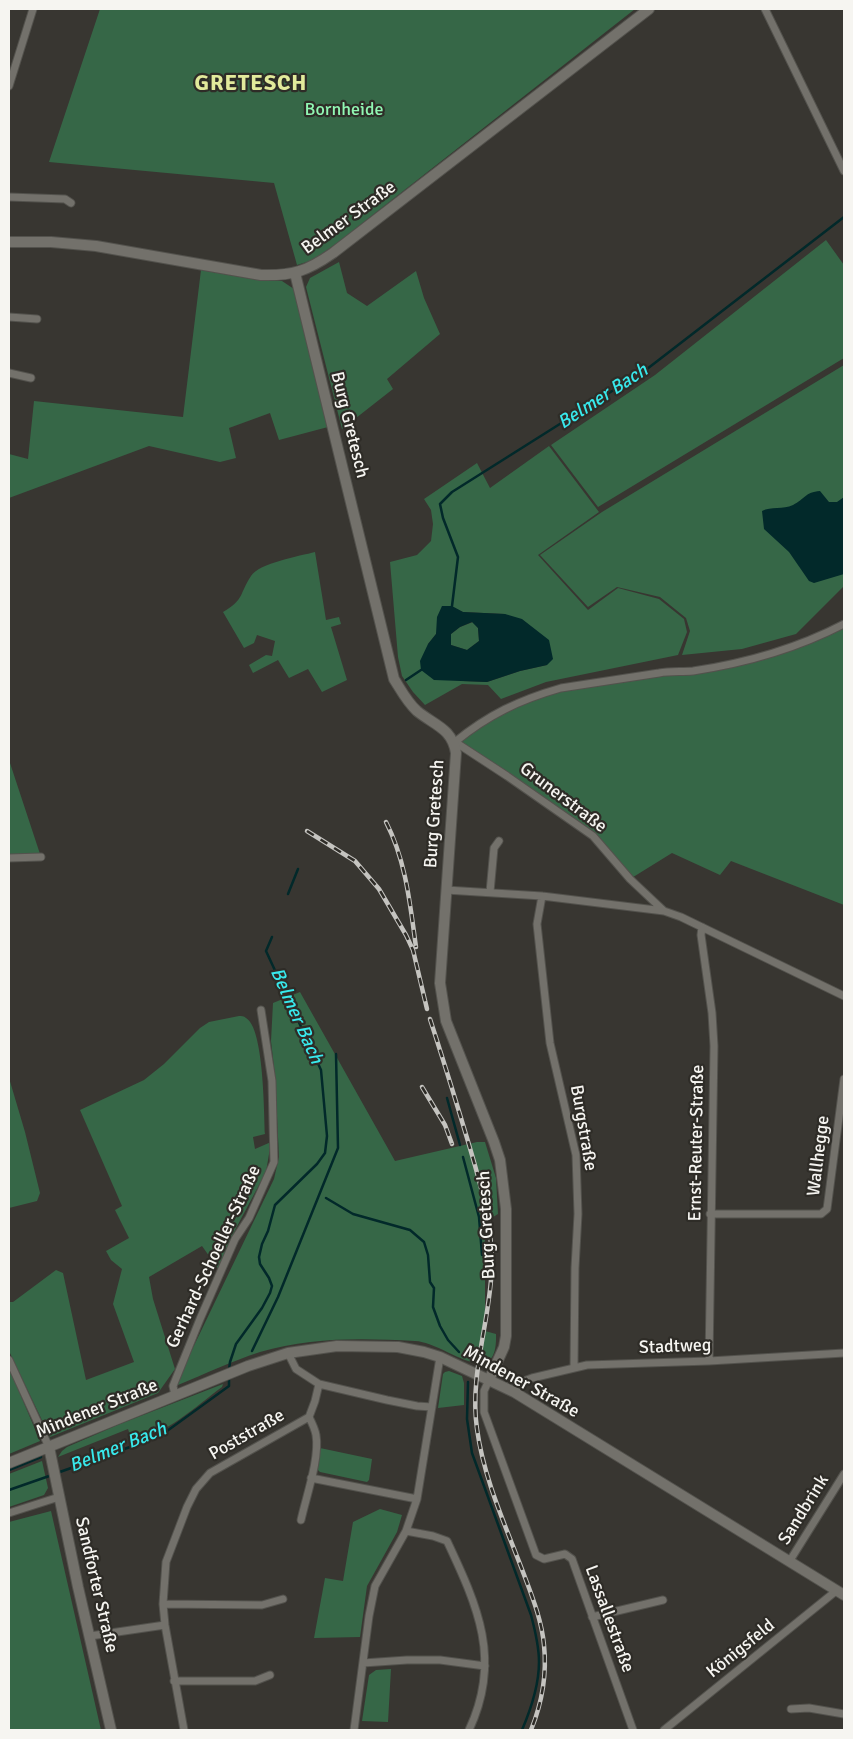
<!DOCTYPE html>
<html>
<head>
<meta charset="utf-8">
<style>
	body { margin:0 }
	#map { position:relative; width:853px; height:1739px; overflow:hidden; background:#383631; font-family:Signika,sans-serif }
	canvas { display:block }
	.frame { position:absolute; inset:0; border:10px solid #f6f5f1; pointer-events:none }
</style>
</head>
<body>
<div id="map">
<canvas width="853" height="1739"></canvas>
<div class="frame"></div>
</div>
<script>
const context = document.querySelector('canvas').getContext('2d');
context.lineJoin = 'round';
function fill(path, color) { context.fillStyle = color; context.fill(path, 'evenodd'); }
function stroke(path, color, width, dash) { context.strokeStyle = color; context.lineWidth = width; context.lineCap = dash ? 'butt' : 'round'; context.setLineDash(dash || []); context.stroke(path); }
function write(font, color, halo, rows, align = 'center') {
  context.font = font + ' Signika,sans-serif'; context.lineWidth = 4.5; context.setLineDash([]); context.textBaseline = 'middle'; context.strokeStyle = halo; context.fillStyle = color; for (const [text, x, y, turn = 0] of rows) {
    context.save(); context.translate(x, y); context.rotate((+turn || 0) * Math.PI / 180); context.textAlign = isNaN(turn) ? turn : align; if (halo) context.strokeText(text, 0, 0); context.fillText(text, 0, 0); context.restore();
  }
}
fill(new Path2D(`
	M100,9H635L337,243L313,260L297,265L274,183L49,162Z
	M826,240L844,265V358L598,507L551,445L655,375Z
	M339,262L347,293L367,306L416,271L424,298L440,334L387,379L393,389L342,429L306,287L310,278Z
	M201,270L252,279L282,281L294,289L328,427L279,440L270,413L229,428L236,458L220,462L149,446L9,498V454L28,459L34,401L183,417Z
	M844,365V586L796,634L742,649L682,655L690,631L686,618L660,597L617,587L588,607L540,555L602,512Z
	M549,446L599,512L538,555L588,610L618,588L659,599L684,619L687,632L678,655L546,682L501,699L488,685L462,684L425,705L413,692L402,676L398,657L390,562L417,555L431,541L433,524L431,510L424,499L477,463L490,488ZM452,607L463,612L505,614L547,665L520,671L487,682L463,681L428,644L436,634Z
	M315,552L326,620L339,617L341,624L331,627L347,680L322,692L308,669L289,678L278,660L253,673L249,665L266,655L272,656L275,641L257,635L254,643L244,648L223,612C245,599 239,594 251,576C259,563 300,556 315,552Z
	M473,622L478,628L479,641L467,650L451,645V634L460,627Z
	M844,624V905L731,861L720,875L672,853L630,879L593,836L455,742L476,725L547,692L741,663Z
	M9,760L41,857L9,858Z
	M300,992L395,1161L477,1142H485L496,1178L498,1214L485,1222V1331L496,1334C498,1395 445,1342 415,1341C363,1338 310,1337 260,1352C232,1361 205,1374 178,1385L177,1381L274,1179L279,1157L275,1076L271,1041L273,1003Z
	M239,1016C241,1016 244,1016 246,1018C264,1028 264,1112 265,1134L253,1137L255,1149L271,1142L266,1172L235,1230L219,1270L202,1246L149,1277L153,1299L175,1369L158,1393L50,1437L9,1351V1302H13L56,1270L63,1273L86,1380L134,1362L113,1304L122,1269L111,1260L106,1251L129,1238L115,1210L122,1206L80,1110L144,1080L164,1064L200,1028L209,1022Z
	M9,1078L25,1132L40,1193L37,1201L9,1208Z
	M9,1360L21,1387L18,1389L40,1441L9,1454Z
	M449,1371L462,1376L464,1383V1405L438,1408L443,1374L445,1372Z
	M223,1384L222,1387C195,1407 166,1435 132,1441L128,1429L58,1457L62,1451L67,1447L120,1424Z
	M320,1448L372,1459L369,1480L367,1482L320,1472L317,1469Z
	M42,1461L48,1488L44,1495L9,1507V1474Z
	M380,1509L402,1515L397,1532L367,1586L360,1637L314,1638L325,1578L343,1581L353,1522Z
	M51,1511L101,1730H9V1522Z
	M391,1669L388,1722L362,1721L369,1675L376,1670Z`), '#366747');
fill(new Path2D(`
	M820,491L829,502H837L844,497V574L814,583L809,581L789,552L764,529L762,511C771,506 783,510 793,505C805,499 805,492 820,491Z
	M442,606H452L463,612L505,614L522,619L549,640L553,659L547,665L520,671L487,682L434,680L421,670L420,661L428,644L436,634L437,617ZM472,622L478,628L479,641L467,650L451,645V634L460,627Z`), '#02292a');
stroke(new Path2D(`
	M452,606L458,557L443,518L440,504L452,492L647,369L844,217
	M406,680L421,670
	M288,894L298,869
	M447,1098L460,1145
	M463,1157L479,1217L482,1255
	M326,1198L353,1214L410,1230L424,1242L428,1255L430,1282L434,1288L433,1307L440,1326L448,1340L459,1352
	M252,1351L278,1297L338,1148L336,1054
	M229,1370L230,1362L236,1344L262,1308L270,1293L272,1286L269,1278L260,1264L259,1257L262,1244L268,1231L275,1205L317,1164L325,1153L327,1136L321,1070L266,951L272,937
	M468,1382L467,1419L472,1453L531,1615C535,1630 539,1646 539,1662C539,1685 531,1709 522,1730
	M9,1470L41,1457
	M57,1473L144,1442L167,1431L229,1386V1376
	M9,1490L52,1475`), '#02292a', 2.5);
const street = new Path2D(`
	M765,9L844,171
	M9,86L33,9
	M9,197L65,199L71,203
	M9,317L37,319
	M9,373L31,378
	M9,858L41,857
	M446,890L542,896L664,911L681,917L844,996
	M490,892L494,848L499,841
	M542,896L537,924L550,1043L576,1155L578,1214L575,1268L574,1367
	M664,911L630,879L593,836L507,776L455,742C488,715 519,700 561,688C593,683 626,678 659,673C670,671 681,672 693,671C746,663 796,649 844,624
	M702,927L701,935L712,1013L714,1046L709,1361
	M710,1214H821L827,1209L844,1079
	M288,1353L296,1369L319,1384L387,1400L417,1406L432,1407
	M9,1360L49,1447
	M489,1380L484,1391V1412L536,1555L544,1559L565,1554L572,1559L633,1730
	M514,1392L524,1381L532,1378L587,1365L709,1361L844,1353
	M175,1395L173,1386L200,1319L235,1239L249,1218L274,1162L272,1081L261,1010
	M311,1478L417,1499
	M9,1513L59,1497
	M301,1520C306,1497 320,1458 316,1435C315,1429 312,1423 309,1417L315,1401L319,1384
	M406,1531L433,1536L447,1541C478,1607 502,1660 469,1730
	M789,1562L844,1474
	M163,1604L262,1605L283,1599
	M592,1617L663,1600
	M90,1636L165,1625
	M363,1663L407,1660H440L485,1666
	M174,1681H255L270,1675
	M791,1709L809,1708L844,1714
	M184,1730L165,1625L163,1604L166,1562L187,1507L196,1489L210,1473L309,1417
	M354,1730L369,1616L375,1586L406,1531L417,1499L440,1357
	M664,1730L836,1591`);
const secondary = new Path2D(`
	M9,242H51L96,246L261,275C293,276 307,271 333,253L649,9
	M295,273L394,679C401,690 407,702 417,711C434,725 452,728 456,753L440,983L446,1021L494,1142L500,1160L506,1209V1336L504,1347L489,1380
	M49,1447L78,1587L111,1730
	M9,1463L248,1366L288,1353L337,1346L398,1347L424,1352L440,1357L514,1392L844,1595`);
stroke(street, '#53524d', 9);
stroke(secondary, '#53524d', 12);
stroke(street, '#73716b', 7);
stroke(secondary, '#73716b', 10);
const rail = new Path2D(`
	M386,822C406,861 410,904 416,947
	M307,831L355,861L379,889L406,935L413,950L427,1009
	M430,1019C443,1059 455,1098 467,1138C479,1179 492,1221 492,1264C491,1319 469,1373 477,1429C484,1481 508,1531 526,1580C534,1601 542,1623 544,1645C547,1674 542,1703 531,1730
	M422,1087L445,1125L452,1144`);
stroke(rail, '#c5c4c0', 4.5);
stroke(rail, '#2e2c27', 2.5, [8]);
write('18px', '#91f7b3', '#2e2c27', [
	["Bornheide",344,110]
]);
write('18px', '#f6f5f1', '#2e2c27', [
	["Belmer Straße",349,218,-36],
	["Burg Gretesch",349,425,76],
	["Grunerstraße",563,798,37],
	["Burg Gretesch",435,814,-86],
	["Burgstraße",583,1128,80],
	["Ernst-Reuter-Straße",697,1143,-89],
	["Wallhegge",819,1156,-83],
	["Burg Gretesch",487,1225,-93],
	["Gerhard-Schoeller-Straße",214,1257,-65],
	["Stadtweg",675,1347,-2],
	["Mindener Straße",521,1382,29],
	["Mindener Straße",97,1409,-22],
	["Poststraße",247,1435,-30],
	["Sandbrink",804,1510,-58],
	["Sandforter Straße",96,1585,77],
	["Lassallestraße",609,1619,70],
	["Königsfeld",741,1649,-39]
]);
write('italic 19px', '#38e9ec', '#2e2c27', [
	["Belmer Bach",603,397,-33],
	["Belmer Bach",296,1016,66],
	["Belmer Bach",118,1448,-22]
]);
context.letterSpacing = '1px';
write('bold 22px', '#e2ea9b', '#2e2c27', [
	["GRETESCH",251,84]
]);
context.letterSpacing = '0px';
</script>
</body>
</html>
